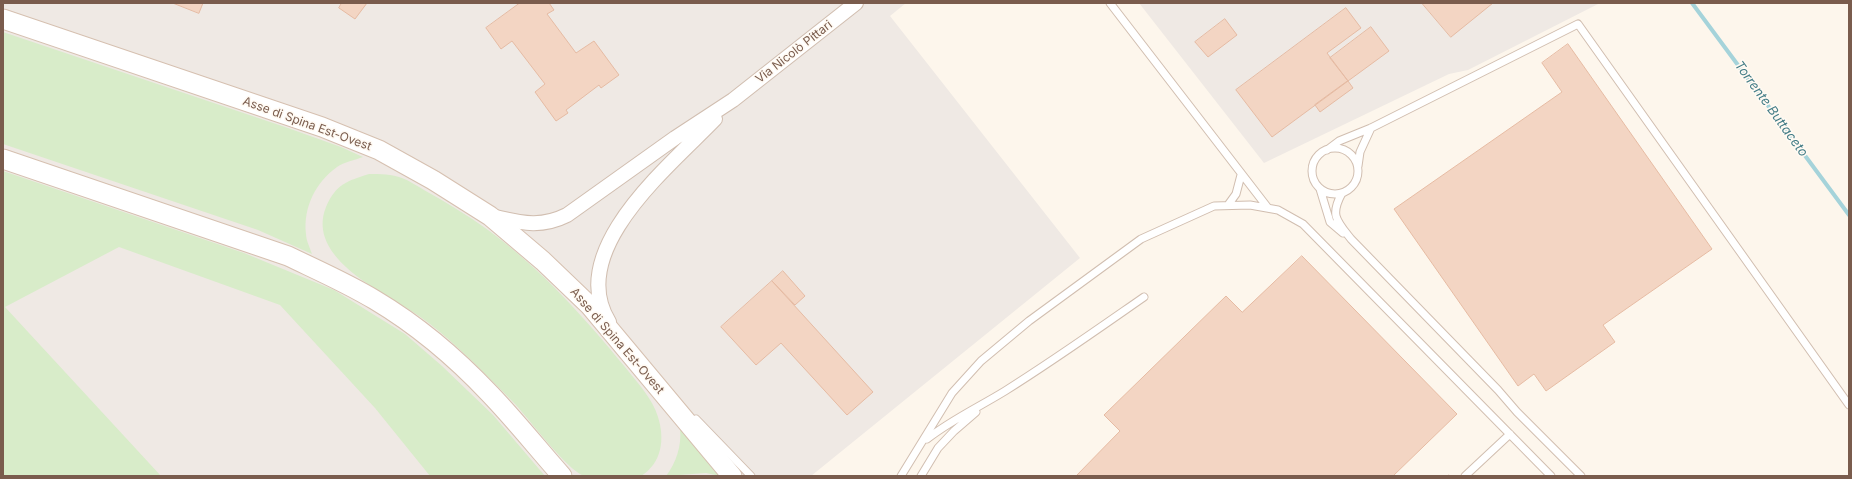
<!DOCTYPE html>
<html>
<head>
<meta charset="utf-8">
<style>
	body { margin:0 }
	#map { position:relative; width:1852px; height:479px; overflow:hidden; background:#fdf6ec; font-family:Inter,sans-serif }
	canvas { display:block }
	.frame { position:absolute; inset:0; border:4px solid #7a5c4d; pointer-events:none }
</style>
</head>
<body>
<div id="map">
<canvas width="1852" height="479"></canvas>
<div class="frame"></div>
</div>
<script>
const context = document.querySelector('canvas').getContext('2d');
context.lineJoin = 'round';
function fill(path, color) { context.fillStyle = color; context.fill(path, 'evenodd'); }
function stroke(path, color, width, dash) { context.strokeStyle = color; context.lineWidth = width; context.lineCap = dash ? 'butt' : 'round'; context.setLineDash(dash || []); context.stroke(path); }
function write(font, color, halo, rows, align = 'center') {
  context.font = font + ' Inter,sans-serif'; context.lineWidth = 3; context.setLineDash([]); context.textBaseline = 'middle'; context.strokeStyle = halo; context.fillStyle = color; for (const [text, x, y, turn = 0] of rows) {
    context.save(); context.translate(x, y); context.rotate((+turn || 0) * Math.PI / 180); context.textAlign = isNaN(turn) ? turn : align; if (halo) context.strokeText(text, 0, 0); context.fillText(text, 0, 0); context.restore();
  }
}
fill(new Path2D(`
	M3,3H906L890,16L1080,258L811,476H3Z
	M1139,3H1600L1468,70L1449,74L1264,163Z`), '#efe9e4');
fill(new Path2D(`
	M3,32L288,128L341,147L363,157C355,160 344,162 337,167C316,182 303,207 306,234C306,240 310,248 312,254L258,230L3,144Z
	M3,171L244,253L334,290L405,334L442,366L493,415L545,476H430L375,408L280,305L119,247L5,307L161,476H3Z
	M369,174C380,174 392,174 402,178C410,181 417,186 424,190C446,202 467,215 488,230C540,268 584,317 625,367C636,381 653,399 658,417C665,439 662,463 641,476C630,476 592,479 584,476C566,469 530,420 515,404C496,385 477,365 457,347C445,336 432,325 419,316C386,293 305,259 326,207C336,184 347,181 369,174Z
	M680,429L720,476L706,473L666,476C676,463 682,445 680,429Z`), '#d8ecc9');
stroke(new Path2D(`
	M1692,3L1849,215`), '#a5d3da', 4);
const building = new Path2D(`
	M173,3H203L199,13Z
	M342,3H367L355,19L339,8Z
	M520,3H549L554,10L547,14L576,53L594,41L619,75L601,88L599,85L566,110L568,113L556,121L535,92L545,84L512,41L501,49L486,28Z
	M1422,3H1493L1451,37Z
	M1346,8L1361,28L1327,53L1348,81L1272,137L1236,90Z
	M1225,19L1237,35L1208,57L1195,42Z
	M1371,27L1389,51L1348,81L1330,58Z
	M1568,44L1712,249L1603,325L1615,342L1546,391L1534,374L1518,386L1394,209L1562,92L1542,63Z
	M1348,81L1353,88L1320,112L1315,105Z
	M1302,256L1457,414L1393,476H1076L1120,431L1104,415L1226,296L1242,312Z
	M783,271L805,296L795,305L772,281Z
	M772,281L873,392L847,415L781,343L756,365L721,327Z`);
fill(building, '#f3d5c3');
stroke(building, '#e6bba3', 1);
const service = new Path2D(`
	M1110,3L1268,208
	M1312 171a23 23 0 1 1 46 0a23 23 0 1 1-46 0Z
	M1327,150L1339,141L1371,128L1578,24L1849,405
	M1358,166L1360,152L1371,128
	M1320,189L1330,222L1343,233
	M1342,193C1330,215 1336,220 1351,239L1498,390L1517,412L1581,476
	M1228,205L1236,194L1241,175
	M696,419L751,476
	M927,439C951,420 979,407 1005,391C1053,361 1098,329 1144,297
	M901,476L952,393L981,361L1029,321L1141,239L1214,206L1250,205L1278,210L1303,224L1551,476
	M921,476L938,448L954,431L976,412
	M1465,476L1510,434`);
const minor = new Path2D(`
	M491,216C519,222 539,229 567,215L675,138L733,100L856,3
	M609,322C564,250 672,164 715,119`);
const secondary = new Path2D(`
	M3,19L322,127L379,150L433,180L490,216L543,261L590,306L732,476
	M3,159L288,256C317,270 347,283 375,300C417,325 456,358 490,394C515,420 538,449 562,476`);
stroke(service, '#d1beb0', 9);
stroke(minor, '#d1beb0', 16);
stroke(secondary, '#d6c0b0', 21);
stroke(new Path2D(`
	M1449,476L1450,475`), '#d9b8a5', 2.5, [1, 3]);
stroke(service, '#fff', 7);
stroke(minor, '#fff', 14);
stroke(secondary, '#fff', 19);
write('12px', '#7a5c4d', '#fffaf3', [
	["Via Nicolò Pittari",794,52,-38],
	["Asse di Spina Est-Ovest",307,124,20],
	["Asse di Spina Est-Ovest",617,341,49]
]);
write('italic 13px', '#437c86', '#fffaf3', [
	["Torrente Buttaceto",1771,109,54]
]);
</script>
</body>
</html>
